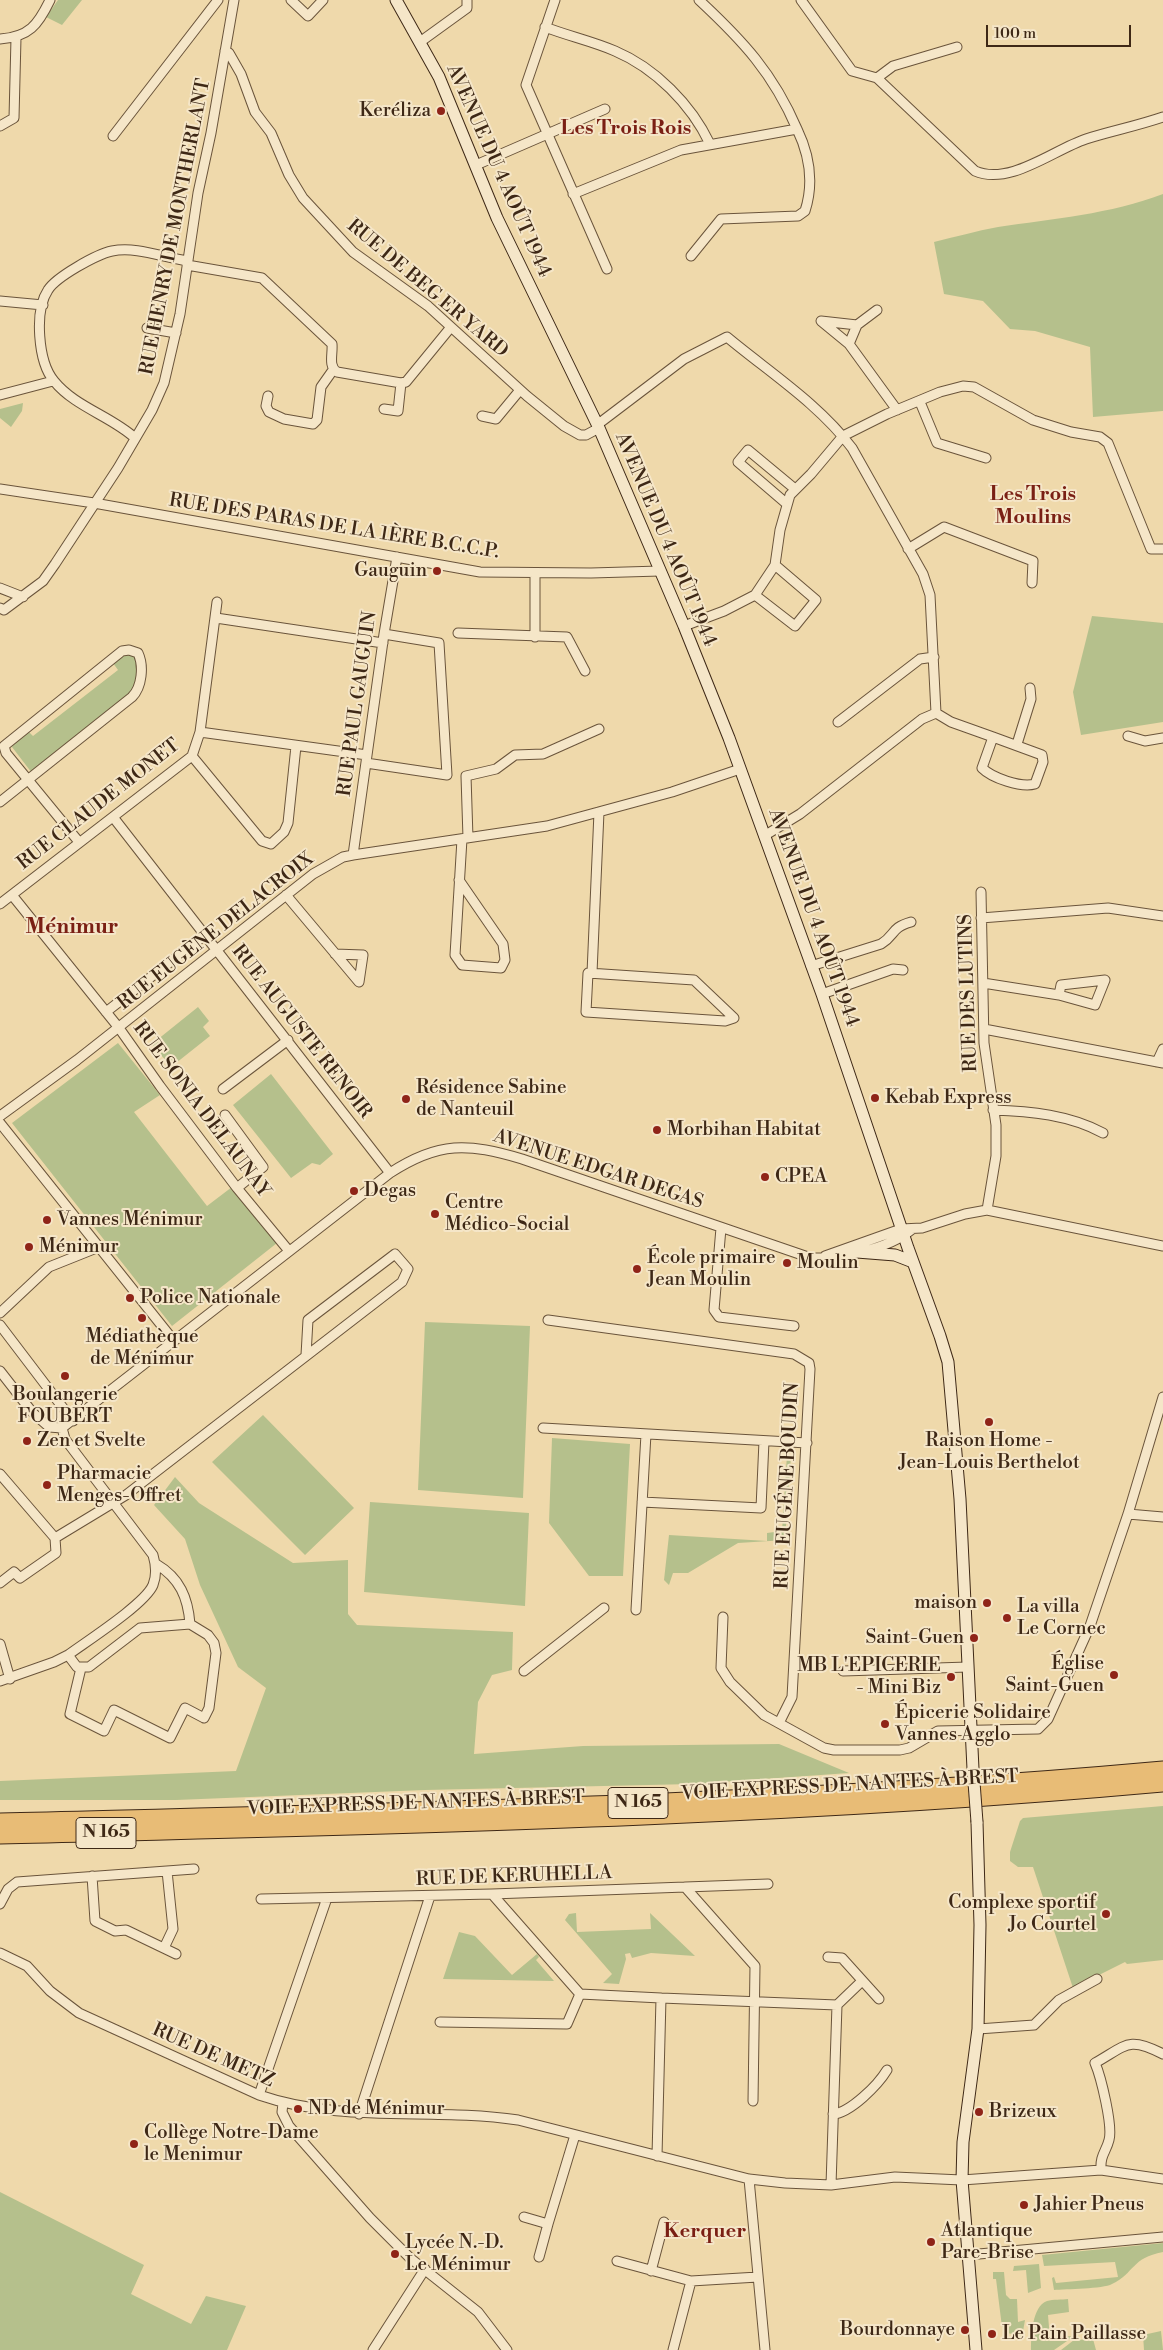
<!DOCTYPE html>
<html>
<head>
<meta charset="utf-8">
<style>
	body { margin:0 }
	#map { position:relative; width:1163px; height:2350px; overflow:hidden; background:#efd9ab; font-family:"Libre Bodoni",serif }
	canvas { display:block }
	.scale { position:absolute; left:986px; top:25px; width:145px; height:22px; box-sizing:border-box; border:2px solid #3e2816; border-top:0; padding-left:6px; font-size:15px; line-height:18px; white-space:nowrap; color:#3e2816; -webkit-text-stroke:4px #f5e6c8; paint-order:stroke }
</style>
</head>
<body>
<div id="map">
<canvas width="1163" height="2350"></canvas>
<div class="scale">100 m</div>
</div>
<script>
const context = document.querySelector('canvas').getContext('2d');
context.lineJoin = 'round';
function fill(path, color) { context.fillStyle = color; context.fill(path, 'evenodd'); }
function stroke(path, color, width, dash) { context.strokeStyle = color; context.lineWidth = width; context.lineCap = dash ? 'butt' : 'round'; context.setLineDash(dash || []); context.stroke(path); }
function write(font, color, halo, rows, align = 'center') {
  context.font = font + ' "Libre Bodoni",serif'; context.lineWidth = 4; context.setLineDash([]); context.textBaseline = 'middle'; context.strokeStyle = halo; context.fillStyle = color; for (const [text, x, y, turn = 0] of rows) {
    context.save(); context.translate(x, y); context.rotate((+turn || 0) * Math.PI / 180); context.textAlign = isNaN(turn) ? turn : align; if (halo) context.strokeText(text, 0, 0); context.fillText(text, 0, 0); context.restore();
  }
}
fill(new Path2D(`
	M58,0H82L62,25L46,17Z
	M1163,194V411L1093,417L1090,347L1035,331L1010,329L983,301L944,294L934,242C955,237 976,231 998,227C1052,219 1111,214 1163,194Z
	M23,403L22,411L11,427L0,418V409Z
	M1092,616L1163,623V722L1081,735L1073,692Z
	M126,653L134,655L139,661L136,688L32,773L12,747L14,743L28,731L33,736L118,670L113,663Z
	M198,1007L209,1021L203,1027L210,1036L171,1067L152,1044Z
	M118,1043L160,1095L134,1112L207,1206L232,1187L277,1243L172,1326L12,1123Z
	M271,1074L333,1154L320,1165L312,1163L291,1178L233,1105Z
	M425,1322L530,1326L523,1498L418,1490Z
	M263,1415L354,1508L305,1555L212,1462Z
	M552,1438L630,1444L623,1576H589L549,1523Z
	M787,1455H791L785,1540L738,1543L688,1573H673L669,1585L664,1580L669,1535L767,1541V1533L782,1531Z
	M175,1477L199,1503L293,1563L348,1560V1614L357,1625L513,1632L512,1670L492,1675L478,1702L474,1754L583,1746L779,1744L849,1773L693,1784L425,1790L176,1800H0V1781L236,1771L266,1688L238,1667L200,1585L185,1539L154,1505Z
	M370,1502L529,1513L525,1606L364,1592Z
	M1163,1806V1960L1127,1964L1125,1962L1073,1988L1033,1867H1018L1010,1861V1852L1020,1821L1023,1818Z
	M576,1913L577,1932L651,1929L650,1913L695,1956L651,1953L632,1958L630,1953L625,1954L626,1959L619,1984L603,1983L612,1974L565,1920L569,1914Z
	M459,1932L475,1936L512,1975L537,1954L539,1957L536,1960L554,1981L443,1979Z
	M0,2192L144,2265L131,2294L191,2324L206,2296L246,2306L227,2350H0Z
	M1163,2243V2252C1131,2258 1135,2273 1112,2284C1103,2289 1066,2289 1054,2290L1052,2278L1054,2277L1056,2283L1118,2277L1115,2262L1044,2266L1042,2255Z
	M1039,2264L1041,2288L1028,2293L1026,2270L1013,2271L1014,2266Z
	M993,2272H1004L1006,2295L1010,2299H1017L1018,2322L1025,2320L1022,2337L1008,2333L1007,2327H1002L996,2279H993Z
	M1068,2299L1069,2312L1048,2315L1050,2339L1071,2336L1070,2339L1054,2350H1031C1031,2337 1032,2306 1047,2301C1053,2299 1062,2300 1068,2299Z
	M1161,2331L1163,2350H1144L1143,2335Z
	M1093,2339L1096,2350H1061L1074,2340Z`), '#b5c08c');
const street = new Path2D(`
	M291,0L308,16L323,0
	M555,0L526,85L607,269
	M801,0L852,71L877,78L975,171C1010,186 1053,150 1086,139C1111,131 1137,126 1163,117
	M545,27C568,36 592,41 615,51C655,68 691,104 710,144
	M0,39C29,37 38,25 50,0
	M420,42L467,8V0
	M225,51L229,53L241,74L255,112L271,133L289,175L303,198L353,252L428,306L527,396L564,426L580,435H586L599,428
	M877,78L893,66L957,47
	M0,126L14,118L16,38
	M113,136L218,0
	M476,165L605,109
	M573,194L681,150L797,129C773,73 743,41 699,0
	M691,256L721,219L798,216L805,211C814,183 810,156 797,129
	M187,265L262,278L332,344C333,354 328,366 337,372L401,383L406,382L451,327
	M0,301L43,305
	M857,325L821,321L849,344L857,325L877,310
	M147,328L176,333
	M849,344L897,410
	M0,395L53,381
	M268,396L266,406L269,412L284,419L313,424L317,420L321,387L333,370
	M920,402L937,443L986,458
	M384,409L398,411L401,383
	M482,416L496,419L520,390
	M597,425L684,359L727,337C769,372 819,404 852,448L923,574L930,595L936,713
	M135,438C111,416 75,407 54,381C38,362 34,311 48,290C56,277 97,254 112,251C137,246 164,258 188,261
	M0,489L94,503L480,572L591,573L660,571
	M787,504L738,462L748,450L795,489
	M908,549L944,527L1033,561L1032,583
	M0,588L23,597
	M755,595L795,626L816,600L775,565
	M0,608L4,610L43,581L55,564L118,468L152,410L164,383L180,314L198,193L211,133L234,0
	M216,618L383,643
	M684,626L724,611L755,595L775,565L780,530L790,495L811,474L843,436L887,414L940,392L963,386L974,387L1033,420L1071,432L1100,437L1108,443L1151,549H1163
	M458,633L567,637L585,671
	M535,637V573
	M936,713L951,722L993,737
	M838,722L920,659L934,657
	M200,732L367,755
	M1128,736L1145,741L1163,738
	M993,737L1042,755L1043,762L1035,784C1021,788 992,778 982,768Z
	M1017,744L1031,699L1030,688
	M192,756L262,841L271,844L284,832L288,823L296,746
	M366,763L447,775L439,643L384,634
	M0,802L132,697C142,687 144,666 138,653L129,650L122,651L4,746L6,753L79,842
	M113,817L390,1173
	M764,836L800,814L922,719L936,713
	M468,838L466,776L496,769L515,755L543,754L599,729
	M353,855L384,634L397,557
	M459,880L503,944L505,960L501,968L462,965L455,955L462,839
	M981,892L984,1043L996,1125V1156L987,1210
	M12,895L119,1028L160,1086L237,1188L289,1251
	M286,895L359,982L363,955L335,954
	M0,904L192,756L200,732L217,602
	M981,918L1108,908L1163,916
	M811,966L881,944C896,935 890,928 911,922
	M588,973L694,980L734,1018L725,1021L586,1012Z
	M592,973L599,812
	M983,983L1059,995L1095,1005L1105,980L1061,985L1059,995
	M822,994L893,969L903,970
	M106,1012L205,935
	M984,1029L1163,1063
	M1157,1062L1163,1049
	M223,1089L288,1040
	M993,1110C1030,1111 1070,1115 1103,1133
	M225,1115L263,1167L237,1188
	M0,1116L77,1060L313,874L343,857L353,855L547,826L672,792L740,769
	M0,1123L174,1341
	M721,1228L714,1310L719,1317L794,1326
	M825,1256L901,1229L922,1228L965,1214L987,1210L1163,1246
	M0,1313L49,1267L99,1247
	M548,1320L794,1354L809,1363L810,1369L792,1697L779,1723
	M0,1325L73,1421
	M0,1371L32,1412L49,1427L62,1428
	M62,1428L390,1173C439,1141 468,1143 522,1159L811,1258C840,1259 888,1249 911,1230
	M543,1428L807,1443
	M0,1474L55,1538
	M642,1502L761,1508L764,1441
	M1128,1514L1163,1517
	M55,1538L126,1495L402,1282L408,1269L395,1254L308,1320L306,1355
	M156,1564C180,1578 188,1598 190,1624
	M0,1583L14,1572L20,1578L56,1553L55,1538
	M636,1610L646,1434
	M723,1617L721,1668L730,1682L764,1715L824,1748L834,1750H900L909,1748L938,1731L1038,1729L1048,1719L1090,1626L1128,1514L1163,1397
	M0,1644L10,1679
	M68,1655L77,1667H89L140,1628L190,1624L208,1635L214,1643L216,1653L209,1708L204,1718L185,1708L170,1738L114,1710L104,1731L70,1714L81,1668
	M524,1671L604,1608
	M843,1671L968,1667
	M0,1681L54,1662L68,1655C87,1641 145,1604 153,1585C157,1575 156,1565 153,1555L65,1439L62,1428
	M92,1876L95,1921L115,1931L126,1930L176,1954
	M685,1887L755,1966L753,2101
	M492,1894L580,1994L661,1998
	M261,1899L492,1894L768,1884
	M0,1904L8,1889L17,1882L194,1869
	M164,1948L173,1929L167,1871
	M0,1953L27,1966L50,1991L79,2013L259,2095C343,2124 432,2107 518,2120L749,2179L785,2183L831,2185L895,2177L962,2180L1101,2170L1163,2179
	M828,1957L842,1958L879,1999
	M837,2005L862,1981
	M440,2022L567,2024L580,1994
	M978,2029L1034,2025L1059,2000L1097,1979
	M259,2095L327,1898
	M283,2103L282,2112L289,2126L370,2218L410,2258L478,2312L507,2350
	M359,2114L430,1896
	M833,2114C850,2113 878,2085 887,2070
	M657,2156L661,1998L837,2005L831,2185
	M1101,2170C1100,2155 1106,2152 1109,2140C1113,2126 1101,2077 1095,2063C1127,2045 1128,2036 1163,2054
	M749,2179L765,2350
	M524,2217L548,2224L539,2257
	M548,2224L575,2135
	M968,2255L1163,2237
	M617,2261L691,2281L758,2277
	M651,2271L664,2222
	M373,2350L425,2269
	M673,2350L691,2281`);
const secondary = new Path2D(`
	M396,0L439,77L497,218L599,428L684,626L729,738L822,994L908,1248L940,1336L948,1362L960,1499L973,1769
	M857,1252L895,1255L913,1262
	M976,2350L962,2180L963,2142L978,2029L980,1925L977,1822`);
const highway = new Path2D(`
	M0,1821C388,1811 776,1804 1163,1769
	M0,1836C388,1826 776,1819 1163,1784`);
stroke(street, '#6a543b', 11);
stroke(secondary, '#3e2816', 13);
stroke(highway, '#3e2816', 17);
stroke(street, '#f5e6c8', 9);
stroke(secondary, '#f5e6c8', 11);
stroke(highway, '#e8bc76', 15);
const secondaryBridge = new Path2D(`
	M973,1769L977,1822`);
stroke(secondaryBridge, '#3e2816', 13, []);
stroke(secondaryBridge, '#f5e6c8', 11);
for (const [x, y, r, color] of [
	[441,111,5,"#8f2418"],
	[437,571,5,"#8f2418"],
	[875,1098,5,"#8f2418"],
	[406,1099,5,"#8f2418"],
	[657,1130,5,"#8f2418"],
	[765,1177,5,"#8f2418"],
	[354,1191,5,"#8f2418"],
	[435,1214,5,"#8f2418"],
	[47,1220,5,"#8f2418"],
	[29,1247,5,"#8f2418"],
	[787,1263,5,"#8f2418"],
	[637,1269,5,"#8f2418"],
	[130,1298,5,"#8f2418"],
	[142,1318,5,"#8f2418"],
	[65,1376,5,"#8f2418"],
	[989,1422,5,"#8f2418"],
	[27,1441,5,"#8f2418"],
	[47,1485,5,"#8f2418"],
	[987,1603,5,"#8f2418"],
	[1007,1618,5,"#8f2418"],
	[974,1638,5,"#8f2418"],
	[1114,1675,5,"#8f2418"],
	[951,1677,5,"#8f2418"],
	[885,1724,5,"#8f2418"],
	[1106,1914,5,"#8f2418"],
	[298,2109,5,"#8f2418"],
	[979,2112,5,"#8f2418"],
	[134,2144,5,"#8f2418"],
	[1024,2205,5,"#8f2418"],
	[931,2242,5,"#8f2418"],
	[395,2254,5,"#8f2418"],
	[965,2330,5,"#8f2418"],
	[992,2334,5,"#8f2418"]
]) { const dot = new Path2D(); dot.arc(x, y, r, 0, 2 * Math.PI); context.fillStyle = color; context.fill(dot); stroke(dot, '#f5e6c8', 2); }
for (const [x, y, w] of [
	[638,1803,60],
	[106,1833,60]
]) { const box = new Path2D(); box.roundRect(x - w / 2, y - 15.5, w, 31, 4); context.fillStyle = '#f5e6c8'; context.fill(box); stroke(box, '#3e2816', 1); }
write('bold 18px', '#3e2816', null, [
	["N 165",638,1803],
	["N 165",106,1833]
]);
write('19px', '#3e2816', '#f5e6c8', [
	["Keréliza",431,111,"right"],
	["Gauguin",427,571,"right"],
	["Résidence Sabine",416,1088],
	["de Nanteuil",416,1110],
	["Kebab Express",885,1098],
	["Morbihan Habitat",667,1130],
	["CPEA",775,1177],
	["Degas",364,1191],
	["Centre",445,1203],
	["Médico-Social",445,1225],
	["Vannes Ménimur",57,1220],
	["Ménimur",39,1247],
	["École primaire",647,1258],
	["Jean Moulin",647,1280],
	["Moulin",797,1263],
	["Police Nationale",140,1298],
	["Médiathèque",142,1337,"center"],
	["de Ménimur",142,1359,"center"],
	["Boulangerie",65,1395,"center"],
	["FOUBERT",65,1417,"center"],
	["Zen et Svelte",37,1441],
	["Raison Home -",989,1441,"center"],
	["Jean-Louis Berthelot",989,1463,"center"],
	["Pharmacie",57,1474],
	["Menges-Offret",57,1496],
	["maison",977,1603,"right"],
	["La villa",1017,1607],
	["Le Cornec",1017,1629],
	["Saint-Guen",964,1638,"right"],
	["Église",1104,1664,"right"],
	["Saint-Guen",1104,1686,"right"],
	["MB L'EPICERIE",941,1666,"right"],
	["- Mini Biz",941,1688,"right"],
	["Épicerie Solidaire",895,1713],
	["Vannes Agglo",895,1735],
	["Complexe sportif",1096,1903,"right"],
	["Jo Courtel",1096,1925,"right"],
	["ND de Ménimur",308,2109],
	["Brizeux",989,2112],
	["Collège Notre-Dame",144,2133],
	["le Menimur",144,2155],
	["Jahier Pneus",1034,2205],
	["Atlantique",941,2231],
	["Pare-Brise",941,2253],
	["Lycée N.-D.",405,2243],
	["Le Ménimur",405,2265],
	["Bourdonnaye",955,2330,"right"],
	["Le Pain Paillasse",1002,2334]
], 'left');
write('19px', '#3e2816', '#f5e6c8', [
	["AVENUE DU 4 AOÛT 1944",498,171,66],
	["RUE HENRY DE MONTHERLANT",176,227,-79],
	["RUE DE BEG ER YARD",427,289,40],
	["RUE DES PARAS DE LA 1ÈRE B.C.C.P.",334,527,9],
	["AVENUE DU 4 AOÛT 1944",665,540,67],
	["RUE PAUL GAUGUIN",358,704,-82],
	["RUE CLAUDE MONET",99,805,-38],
	["AVENUE DU 4 AOÛT 1944",813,918,70],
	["RUE EUGÈNE DELACROIX",216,932,-38],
	["RUE DES LUTINS",969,993,-92],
	["RUE AUGUSTE RENOIR",301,1032,52],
	["RUE SONIA DELAUNAY",201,1110,53],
	["AVENUE EDGAR DEGAS",598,1170,18],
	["RUE EUGÉNE BOUDIN",788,1486,-87],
	["VOIE EXPRESS DE NANTES À BREST",850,1786,-3],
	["VOIE EXPRESS DE NANTES À BREST",416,1804,-2],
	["RUE DE KERUHELLA",514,1877,-2],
	["RUE DE METZ",213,2056,24]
]);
write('bold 20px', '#7a1f14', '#f5e6c8', [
	["Les Trois Rois",626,129],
	["Les Trois",1033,495],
	["Moulins",1033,518],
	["Kerquer",705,2232]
]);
write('bold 21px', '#7a1f14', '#f5e6c8', [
	["Ménimur",72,928]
]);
</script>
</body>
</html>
